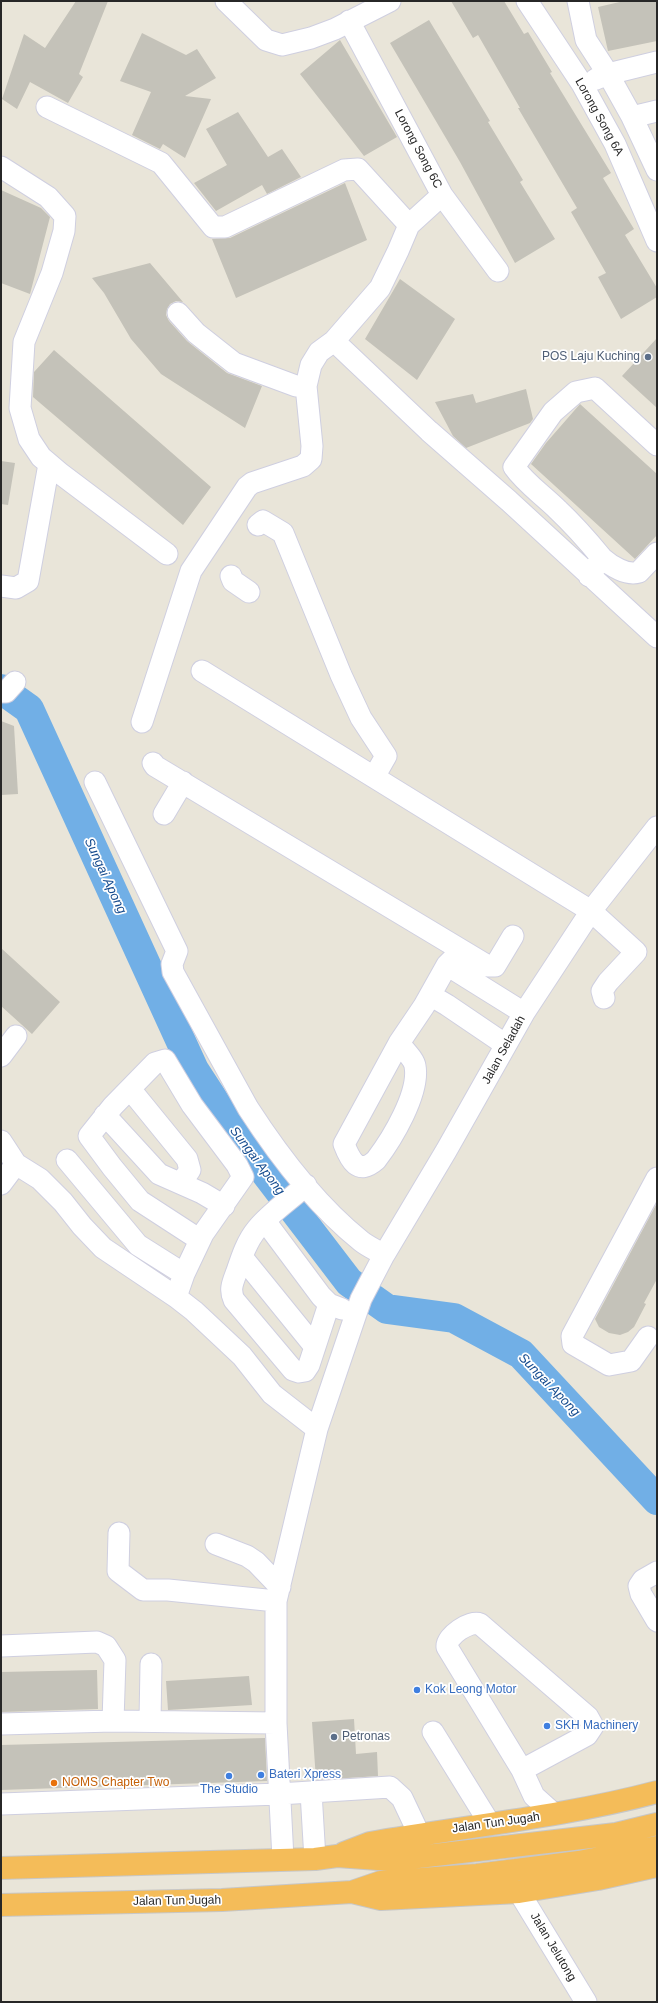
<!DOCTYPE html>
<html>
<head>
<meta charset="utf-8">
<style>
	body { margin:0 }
	#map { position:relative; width:658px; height:2003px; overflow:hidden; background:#e9e5d9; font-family:Arial,sans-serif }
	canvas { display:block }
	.frame { position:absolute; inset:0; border:2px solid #272727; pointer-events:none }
</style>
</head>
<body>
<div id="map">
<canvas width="658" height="2003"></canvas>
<div class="frame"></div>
</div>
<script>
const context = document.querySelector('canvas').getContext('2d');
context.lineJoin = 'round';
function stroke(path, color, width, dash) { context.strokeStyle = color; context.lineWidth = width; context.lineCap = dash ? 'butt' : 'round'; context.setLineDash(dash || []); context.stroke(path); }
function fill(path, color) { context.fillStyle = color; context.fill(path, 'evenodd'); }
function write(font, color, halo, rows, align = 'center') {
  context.font = font + ' Arial,sans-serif'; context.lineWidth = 3.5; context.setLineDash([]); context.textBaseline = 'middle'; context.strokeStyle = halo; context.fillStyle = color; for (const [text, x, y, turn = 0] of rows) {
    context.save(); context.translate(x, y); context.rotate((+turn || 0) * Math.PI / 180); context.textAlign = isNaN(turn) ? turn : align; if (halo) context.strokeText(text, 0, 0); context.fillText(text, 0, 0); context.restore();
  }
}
stroke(new Path2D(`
	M1,689L29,709L194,1070L235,1133L349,1282L387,1309L454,1318L521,1354L657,1500`), '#71afe6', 30);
fill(new Path2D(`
	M76,1H108L79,74L83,77L68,103L30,82L17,109L2,99L24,34L45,48Z
	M451,1H504L524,34L528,32L552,72L550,73L611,173L603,178L634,229L625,235L657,288V297L621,319L598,277L606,273L571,212L577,208L518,108H520L478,35L473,38Z
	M624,1H657V41L608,51L598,7Z
	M429,20L490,121L488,122L523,180L520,182L555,239L515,263L460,162L390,43Z
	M142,33L186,55L197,49L216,78L185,96L211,99L185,158L163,144L160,149L132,135L151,92L120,81Z
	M340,40L397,137L364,156L300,74Z
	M238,112L268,157L282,149L301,177L267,194L262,185L216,211L194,183L227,165L206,129Z
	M345,183L367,240L236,298L212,239L230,238Z
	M1,190L41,208L50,217L30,294L1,283Z
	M150,263L183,302L176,301L170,304L167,309L166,315L169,321L187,341L227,373L262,386L245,428L161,374L131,339L104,293L92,278Z
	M400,279L455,319L417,380L365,339Z
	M657,338V408L622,376Z
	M54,350L211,487L183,525L33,397L34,372Z
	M526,389L533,419L530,423L466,448L453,436L435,402L473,394L476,403Z
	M580,404L657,474V535L635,559L531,464L546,443Z
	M1,461L15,463L8,505L1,504Z
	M1,721L14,726L18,794L1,795Z
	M1,948L60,1002L32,1034L1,1006Z
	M657,1203V1279L644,1303L646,1304L634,1327L628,1332L620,1335L609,1333L599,1327L595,1319Z
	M97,1670L98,1709L1,1712V1672Z
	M249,1676L252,1705L168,1710L166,1681Z
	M354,1719L356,1754L377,1752L378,1776L316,1780L312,1722Z
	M265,1738L267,1781L1,1790V1745Z`), '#c4c2b9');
const minor = new Path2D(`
	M226,1L266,40L282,45L311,38L335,29L390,1
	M527,1L582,84L615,144L657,241
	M578,1L586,40L608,74L657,62
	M349,21L442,195L498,271
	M596,79L608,74L632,117
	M47,107L161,163L213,227H225L344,170L358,169L409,225
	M657,111L632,117L657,170
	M1,167L48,197L65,216L64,231L52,273L24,342L20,408L29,439L41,457L61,474L167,554
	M178,313L196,333L234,363L296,386H306
	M334,341L429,431L509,501L657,637
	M258,525L263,521L283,533L341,675L361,718L386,756L374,777
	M602,558C611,566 627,576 639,572L657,553
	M231,576L233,581L249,592
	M589,576L602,558C588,541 574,525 558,510C543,495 526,484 514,467L553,412L576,392L595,388L657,445
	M1,586L16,588L28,581L49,464
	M202,671L591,911L636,952L608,982L602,991L604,998
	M1,692H6L15,682
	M142,722L191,571L247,487L252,483L303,466L311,459L312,446L306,386L311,365L319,352L334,341L380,288L398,251L409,225L442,195
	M153,763L155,766L488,966H495L513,936
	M95,782L177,951L172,964L173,972L248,1108C279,1156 316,1205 361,1241C367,1246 376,1250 384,1255
	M164,814L183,782
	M447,965L524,1013
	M430,995L447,1005L506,1045
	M399,1043C404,1050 414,1059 415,1066C420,1093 392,1139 376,1160C358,1176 350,1160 344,1144L399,1043L424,1006L447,965L461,951
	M1,1056L16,1036
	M130,1089L187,1159L190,1170L181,1183
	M105,1115L159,1174L202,1193L224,1206
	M1,1141L16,1164L40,1179L63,1202L82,1226L103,1248L176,1297L194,1311L242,1356L272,1394L317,1429
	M67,1160L138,1245L184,1274
	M1,1184L16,1164
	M306,1185C290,1200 271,1212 257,1229C247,1241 242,1256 237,1271C233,1282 229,1289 234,1300L293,1370L299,1372L305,1371L309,1365L329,1304
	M265,1221L321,1296L329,1304L342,1309
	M242,1257L315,1347
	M176,1297L184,1274L203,1234L243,1177L237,1165L192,1105L165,1060L155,1063L113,1106L89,1136L112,1167L140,1201L200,1240
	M648,1337L631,1361L609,1365L573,1344L572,1336L657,1178
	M119,1533L118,1571L143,1590H168L276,1601
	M216,1544L247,1556L256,1562L280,1587
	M657,1572L643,1580L639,1586L641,1594L657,1621
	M1,1646L97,1642L106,1646L115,1660L113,1721
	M150,1721L151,1664
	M1,1724L113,1721L276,1723
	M433,1732L490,1824
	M522,1770L587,1735L593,1726L588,1717L480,1624C470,1620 446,1636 447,1647L522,1770L534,1796L554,1814
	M311,1792L315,1859
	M1,1804L279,1794L390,1787L402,1798L419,1834
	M283,1859L276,1723V1601L317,1429L361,1299L384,1255L446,1151L524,1013L591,911L657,827
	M519,1892L586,2002`);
const highway = new Path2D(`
	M344,1853L370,1843C466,1826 563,1817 657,1792
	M1,1868L315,1859L337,1856L392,1860L616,1834L657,1824
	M352,1892L381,1899L519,1892L598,1879L657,1866
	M1,1905L222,1900L352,1892L381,1882L477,1875L579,1862L657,1847`);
stroke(minor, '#cfcfe0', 23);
stroke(highway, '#c7c7c7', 24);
stroke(minor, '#fff', 21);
stroke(highway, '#f4bc59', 22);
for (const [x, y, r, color] of [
	[648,357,4,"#5c6f8a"],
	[417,1690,4,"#3f7fe0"],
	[547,1726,4,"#3f7fe0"],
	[334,1737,4,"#5c6f8a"],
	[261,1775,4,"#3f7fe0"],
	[229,1776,4,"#3f7fe0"],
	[54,1783,4,"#e8710a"]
]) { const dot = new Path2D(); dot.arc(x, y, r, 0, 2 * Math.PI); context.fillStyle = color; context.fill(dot); stroke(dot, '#fff', 1.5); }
write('12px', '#272727', '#fff', [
	["Lorong Song 6A",599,117,61],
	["Lorong Song 6C",418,149,62],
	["Jalan Seladah",504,1050,-61],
	["Jalan Tun Jugah",496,1823,-8],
	["Jalan Tun Jugah",177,1901,-1],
	["Jalan Jelutong",553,1947,59]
]);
write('12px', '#4e5e75', '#fff', [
	["POS Laju Kuching",640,357],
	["Petronas",342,1737,"left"]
], 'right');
write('12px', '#366cbe', '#fff', [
	["Kok Leong Motor",425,1690],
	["SKH Machinery",555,1726],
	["Bateri Xpress",269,1775],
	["The Studio",229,1790,"center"]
], 'left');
write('12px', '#c56008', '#fff', [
	["NOMS Chapter Two",62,1783]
], 'left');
write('italic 13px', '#154b8e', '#fff', [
	["Sungai Apong",105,876,65],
	["Sungai Apong",257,1161,53],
	["Sungai Apong",549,1385,46]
]);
</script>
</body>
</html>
